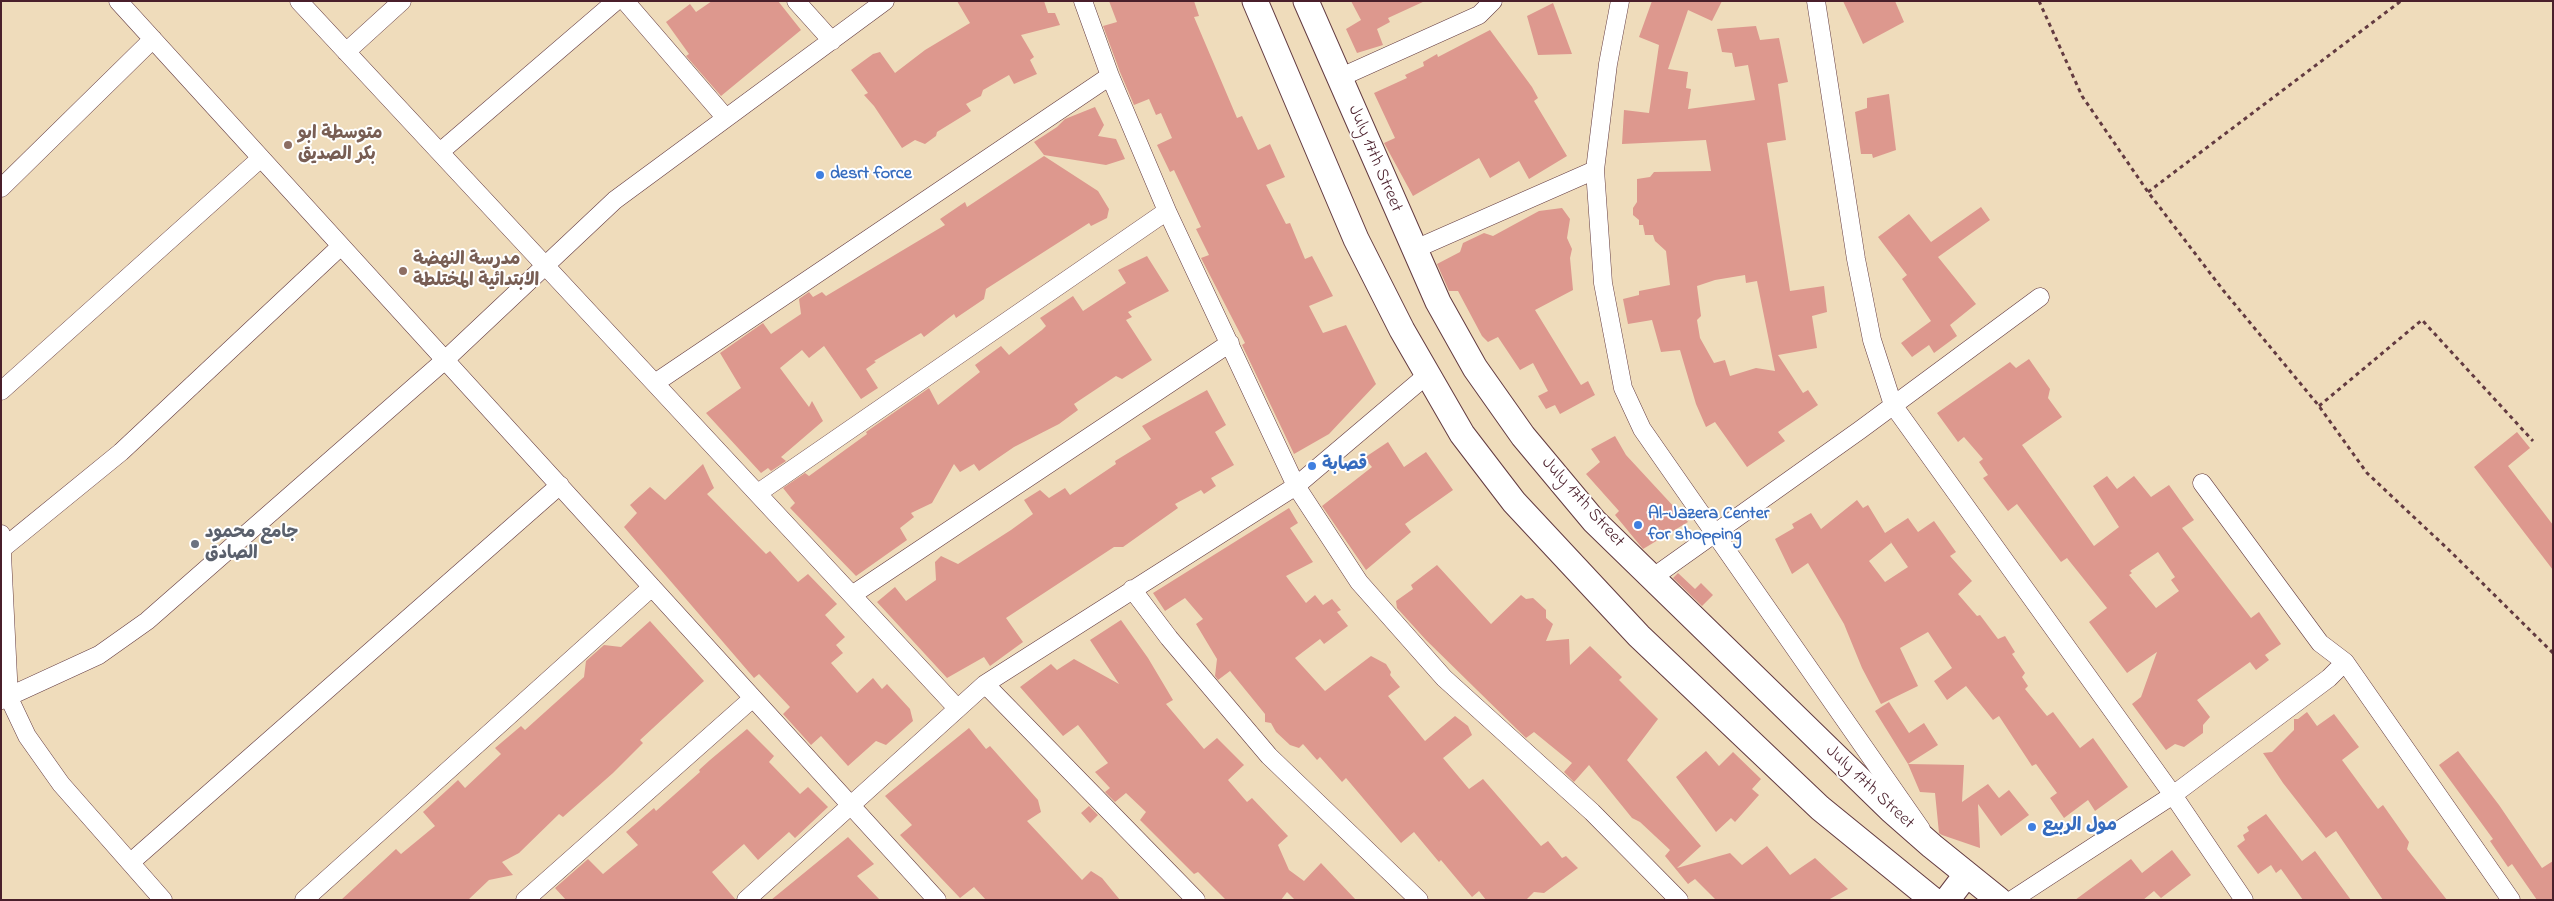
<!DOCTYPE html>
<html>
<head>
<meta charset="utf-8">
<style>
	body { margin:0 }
	#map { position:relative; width:2554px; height:901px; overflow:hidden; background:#efdcbb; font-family:"Indie Flower",sans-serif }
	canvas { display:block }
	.frame { position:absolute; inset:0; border:2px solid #4a1f2b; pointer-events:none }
</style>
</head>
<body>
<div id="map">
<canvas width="2554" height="901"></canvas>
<div class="frame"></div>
</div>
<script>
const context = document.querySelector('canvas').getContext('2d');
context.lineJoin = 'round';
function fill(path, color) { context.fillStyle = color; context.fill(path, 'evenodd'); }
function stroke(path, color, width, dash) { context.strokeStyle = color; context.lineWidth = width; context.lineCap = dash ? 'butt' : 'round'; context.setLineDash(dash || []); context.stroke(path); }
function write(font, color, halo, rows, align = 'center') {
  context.font = font + ' "Indie Flower","Playpen Sans Arabic",sans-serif'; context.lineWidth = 4; context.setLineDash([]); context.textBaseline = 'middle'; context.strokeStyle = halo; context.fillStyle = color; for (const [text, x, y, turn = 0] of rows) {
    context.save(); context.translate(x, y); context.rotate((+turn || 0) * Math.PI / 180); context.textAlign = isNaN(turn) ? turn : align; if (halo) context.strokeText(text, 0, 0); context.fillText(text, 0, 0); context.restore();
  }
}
fill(new Path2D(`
	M712,1H778L801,30L721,96L686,56L689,54L666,22L690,4L696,12Z
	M957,1H1044L1048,13H1055L1060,25L1021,35L1034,57L1030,60L1037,74L1014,84L1009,75L983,90L981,96L966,104L971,111L937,132L936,136L925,144L915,140L902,148L874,106L864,95L868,93L851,70L873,54L880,52L895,73L925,50L970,23Z
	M1109,1H1194L1199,16L1194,17L1237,118L1242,116L1258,150L1270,144L1285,177L1266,185L1286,224L1290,223L1305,259L1312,256L1333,296L1309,306L1323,333L1346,325L1376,384L1329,434L1294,454L1242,345L1245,343L1201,258L1209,255L1196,229L1201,227L1174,170L1170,172L1157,145L1172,138L1161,113L1156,115L1149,99L1134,105L1120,72L1103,26L1117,22Z
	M1351,1H1425L1388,18L1390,22L1377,29L1383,45L1357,53L1346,29L1361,20Z
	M1652,1H1722L1712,21L1688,10L1668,69L1688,72L1686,88L1691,89L1688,109L1755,100L1748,65L1735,67L1732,53L1722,52L1717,29L1756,26L1760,40L1779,38L1788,82L1778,84L1786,140L1767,143L1790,291L1824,286L1827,312L1812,316L1817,348L1778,355L1803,393L1808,390L1818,405L1778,432L1785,441L1747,467L1715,422L1706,427L1696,404L1680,350L1661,352L1652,320L1628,324L1623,299L1639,295V291L1670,285L1666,251L1655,241L1653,235H1645L1643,225H1639V220L1633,215V208L1637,202V179L1650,177L1654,172L1711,171L1706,140L1622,144L1624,110L1649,113L1659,45L1639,37ZM1745,275L1746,283L1757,281L1775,371L1756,368L1730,376L1725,360L1714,363L1700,338L1697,320L1701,316L1697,286L1715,280Z
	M1843,1H1895L1904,22L1863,44Z
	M1553,3L1572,54L1538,55L1527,16Z
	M1490,30L1532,87L1538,98L1534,101L1567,156L1529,179L1519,161L1490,178L1479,158L1413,196L1384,143L1395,138L1374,93L1407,78L1405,75L1424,66L1423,62L1437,54L1438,57Z
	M1889,94L1896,150L1873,158L1872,154H1861L1855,112L1867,108V98Z
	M1095,107L1104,125L1098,136L1116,139L1125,159L1106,165L1044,155L1034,142L1057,127L1065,119Z
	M1044,156L1098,191L1109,209L1107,218L1091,226L1089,223L986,289L984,299L956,318L954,314L924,337L921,333L874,361L876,362L866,369L878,388L861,399L824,346L809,358L802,350L780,368L809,407L812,401L823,421L781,457L786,461L771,471L768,468L761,473L706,413L741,388L720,353L763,323L771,334L801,314L799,299L809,292L813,297L822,292L826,296L945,225L940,219L965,202L967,207Z
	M1981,207L1990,220L1938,257L1976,304L1950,325L1957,336L1934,353L1929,345L1912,357L1901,343L1931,321L1902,279L1907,275L1878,237L1909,214L1931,242Z
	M1562,208L1570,219L1567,238L1572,249L1570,258L1573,290L1535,310L1581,385L1588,381L1595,395L1560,414L1555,405L1546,409L1538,396L1548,391L1533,363L1520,370L1498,337L1488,342L1482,336L1458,291H1449L1437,264L1460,252L1463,243L1484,233L1493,236L1539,211Z
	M1147,256L1169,291L1128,312L1132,317L1126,320L1152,360L1122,379L1116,376L1074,404L1078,410L1059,424L1014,447L979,471L974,464L960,472L954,464L932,503L911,513L914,517L900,528L907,540L856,576L790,508L795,503L783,488L805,473L809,476L867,434L866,432L929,388L938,405L980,372L975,365L1001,346L1009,355L1042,330L1046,326L1040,318L1073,296L1083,311L1126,283L1118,270Z
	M2029,359L2050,389L2048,398L2062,417L2022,445L2094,546L2119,527L2093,486L2107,476L2117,489L2134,476L2151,497L2169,485L2194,520L2182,528L2251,618L2259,612L2281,644L2265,655L2269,660L2256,670L2250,662L2197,700L2210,717L2203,725V733L2184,747L2175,744L2166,750L2132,704L2141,697L2157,652L2127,673L2089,622L2107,608L2067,558L2061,562L2017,504L2008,511L1983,478L1988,475L1979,462L1983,459L1964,437L1958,442L1937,413L2010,362L2016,368ZM2158,552L2175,577L2171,580L2179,591L2156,608L2129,575L2132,573L2130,571Z
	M1207,390L1226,425L1215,432L1234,465L1211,478L1216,486L1204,494L1201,490L1175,504L1178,508L1123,547H1114L1006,618L1023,642L990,666L984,657L947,678L877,602L895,587L906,601L936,580L935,562L941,556L958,564L1011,530L1033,514L1024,500L1040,490L1049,498L1065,488L1070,495L1116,464L1115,461L1151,439L1142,426Z
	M2517,432L2530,448L2508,466L2553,525V570L2474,467Z
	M1615,436L1626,455L1688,522L1643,549L1615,515L1619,511L1586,474L1600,462L1591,449Z
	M1388,442L1404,467L1426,452L1453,490L1405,524L1411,532L1366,570L1322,506L1372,467L1364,458Z
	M703,464L714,488L707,494L766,554L770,551L798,582L808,574L837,604L825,615L845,637L836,645L843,653L831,663L857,693L873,678L882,689L887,684L910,709L913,721L886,745L876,741L848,766L821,736L811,745L783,714L790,707L759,674L754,678L624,527L637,513L630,505L650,487L665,500Z
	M1857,500L1863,508L1868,505L1885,533L1908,518L1918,532L1934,521L1956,552L1950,556L1972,581L1958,594L1977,616L1980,615L1998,639L2005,636L2015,652L2012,654L2025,673L2022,677L2028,686L2025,689L2047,716L2053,712L2080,748L2093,738L2128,787L2095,811L2088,800L2064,818L2050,798L2057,793L2036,764L2032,766L1999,716L1993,720L1966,686L1947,700L1934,681L1952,668L1928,632L1900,648L1918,686L1881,704L1862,668L1844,624L1808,563L1792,574L1775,539L1794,528L1792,524L1811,513L1821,529ZM1890,541L1908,567L1885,582L1869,561L1891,543Z
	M1289,508L1298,523L1290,528L1313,562L1286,576L1306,603L1315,595L1323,605L1332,599L1341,610L1337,612L1348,626L1324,644L1320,639L1295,658L1325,691L1371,656L1386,664L1391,672L1390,675L1400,687L1388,696L1425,741L1455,716L1468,726L1472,735L1443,758L1469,789L1483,779L1541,846L1548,841L1562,858L1566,856L1578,868L1544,893L1534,892L1526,900H1486L1479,891L1472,897L1441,860L1439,862L1414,832L1401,843L1346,778L1342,782L1320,757L1317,760L1303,744L1299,748L1290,745L1276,732L1271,723L1265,722V714L1230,671L1218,680L1215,676L1217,659L1196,624L1203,619L1185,598L1165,611L1153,593Z
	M1437,565L1491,624L1521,595L1526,599L1533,598L1546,610V618L1553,624L1546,641L1569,639L1570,665L1590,646L1622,677L1619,680L1658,719L1627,760L1701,846L1677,868L1730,853L1742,865L1767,846L1790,875L1815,858L1848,889L1828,900H1716L1695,879L1688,884L1665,856L1670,850L1640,822L1632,818L1589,765L1574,782L1564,772L1572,763L1534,732L1526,738L1426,640L1397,608L1396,601L1413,589L1411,585Z
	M1678,573L1695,589L1701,583L1713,595L1702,606L1673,578Z
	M1121,620L1148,658L1173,700L1166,704L1204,749L1217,738L1244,765L1228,780L1247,802L1252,798L1288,836L1278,845L1289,870L1304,881L1321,863L1356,900H1295L1287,892L1281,900H1226L1198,872L1194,874L1140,820L1146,812L1126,793L1115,802L1105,792L1110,788L1095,772L1108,763L1078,725L1063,736L1020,687L1051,664L1057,670L1074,659L1119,684L1090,640Z
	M650,621L704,681L640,740L643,743L613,773L563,817L559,814L519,853L502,862L513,875L489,880L468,900H341L396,849L401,854L435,826L423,812L458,780L465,788L501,754L495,748L521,726L525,730L584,677L586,661L604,645L621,647Z
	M1889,702L1909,733L1924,723L1938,745L1908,764L1875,711Z
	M2307,712L2317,726L2334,714L2359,747L2342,760L2378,809L2383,805L2409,842L2407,849L2447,900H2383L2336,831L2326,838L2283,783L2263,753L2272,752L2294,730V719H2298Z
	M969,728L986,749L990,746L1038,800L1041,812L1027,821L1082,880L1091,871L1102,878L1120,900H986L974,887L960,898L900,835L912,825L885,796Z
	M747,729L774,756L769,762L800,794L808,787L828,807L795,838L789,832L758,860L744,844L712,872L736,900H566L555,888L588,859L603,874L638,845L626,832L654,808L656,811L700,772L699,770L710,760Z
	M1706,751L1719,766L1733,752L1761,779L1752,789L1759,795L1735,822L1731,818L1716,832L1676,777Z
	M2458,751L2499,805L2542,868L2553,861V900H2537L2512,864L2508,867L2490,841L2493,839L2439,765Z
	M1908,764L1964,765L1962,802L1988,784L1999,798L2009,790L2029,815L2001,836L1978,804L1980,848L1942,835L1939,833L1935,793L1920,792Z
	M1089,806L1098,815L1090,823L1081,813Z
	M2266,814L2302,861L2315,851L2351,900H2303L2281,869L2276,873L2271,865L2258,874L2237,846L2245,840L2243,835L2249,831L2247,827Z
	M848,837L874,864L857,876L880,900H771Z
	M2172,850L2191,875L2161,898L2154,891L2143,900H2075L2131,859L2142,873Z`), '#dd988e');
const minor = new Path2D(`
	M118,1L937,900
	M299,1L957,708
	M625,1L725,117
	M796,1L832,41
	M1083,1L1110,76L1167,211L1296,486L1359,582L1444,678L1592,812L1679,900
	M1620,1L1608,64L1595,170L1603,283L1623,388L1642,429L1921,829
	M1816,1L1856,259L1872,340L1893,405L2173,795L2244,900
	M346,52L402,1
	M1339,78L1479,15L1493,1
	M440,152L616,1
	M1,188L153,39
	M1413,250L1595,170
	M655,383L1110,76
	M1,391L261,158
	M2202,483L2320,643L2345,662L2511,900
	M758,493L1167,211
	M1,534L9,698L27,736L61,784L163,900
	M2,549L121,452L341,246
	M1652,578L1860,430L2040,297
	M1132,589L1169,638L1269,756L1419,900
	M852,595L1230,343
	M985,684L1196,900
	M1,700L99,655L147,621L445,360L615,200L885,1
	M131,862L560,485
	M304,900L652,587
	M525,900L753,698
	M746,900L985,684L1296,486L1427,375
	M2012,900L2173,795L2329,678L2345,662`);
const secondary = new Path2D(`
	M1255,1L1356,239L1402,330L1462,434L1514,502L1639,636L1820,808L1933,900
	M1306,1L1438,302L1475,368L1523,436L1594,521L1891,810L1932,846L1999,900
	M1947,900L1966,875`);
stroke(minor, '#633b41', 19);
stroke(secondary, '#633b41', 27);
stroke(new Path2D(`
	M2039,1L2082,96L2148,192L2223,290L2319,406L2367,473L2451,552L2553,653
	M2148,192L2401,1
	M2319,406L2422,320L2533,441`), '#633b41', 3, [4, 4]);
stroke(minor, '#fff', 18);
stroke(secondary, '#fff', 25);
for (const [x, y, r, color] of [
	[288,145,5,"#8d6e63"],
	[820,175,5,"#3f7fe0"],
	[403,271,5,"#8d6e63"],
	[1312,466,5,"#3f7fe0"],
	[1638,525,5,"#3f7fe0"],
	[195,544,5,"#6b7280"],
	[2032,827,5,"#3f7fe0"]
]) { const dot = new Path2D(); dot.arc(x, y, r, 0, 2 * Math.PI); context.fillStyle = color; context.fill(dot); stroke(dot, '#fff', 2); }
write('bold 18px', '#785e54', '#fff', [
	["متوسطة ابو",298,135],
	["بكر الصديق",298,156],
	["مدرسة النهضة",413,261],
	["الابتدائية المختلطة",413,282]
], 'left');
write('18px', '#4a1f2b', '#fff', [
	["July 17th Street",1374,159,67],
	["July 17th Street",1582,503,48],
	["July 17th Street",1869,788,43]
]);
write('bold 18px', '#366cbe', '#fff', [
	["desrt force",830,175],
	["قصابة",1322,466],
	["Al-Jazera Center",1648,515],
	["for shopping",1648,536],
	["مول الربيع",2042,827]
], 'left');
write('bold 18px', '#5b616d', '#fff', [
	["جامع محمود",205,534],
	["الصادق",205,555]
], 'left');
</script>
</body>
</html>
